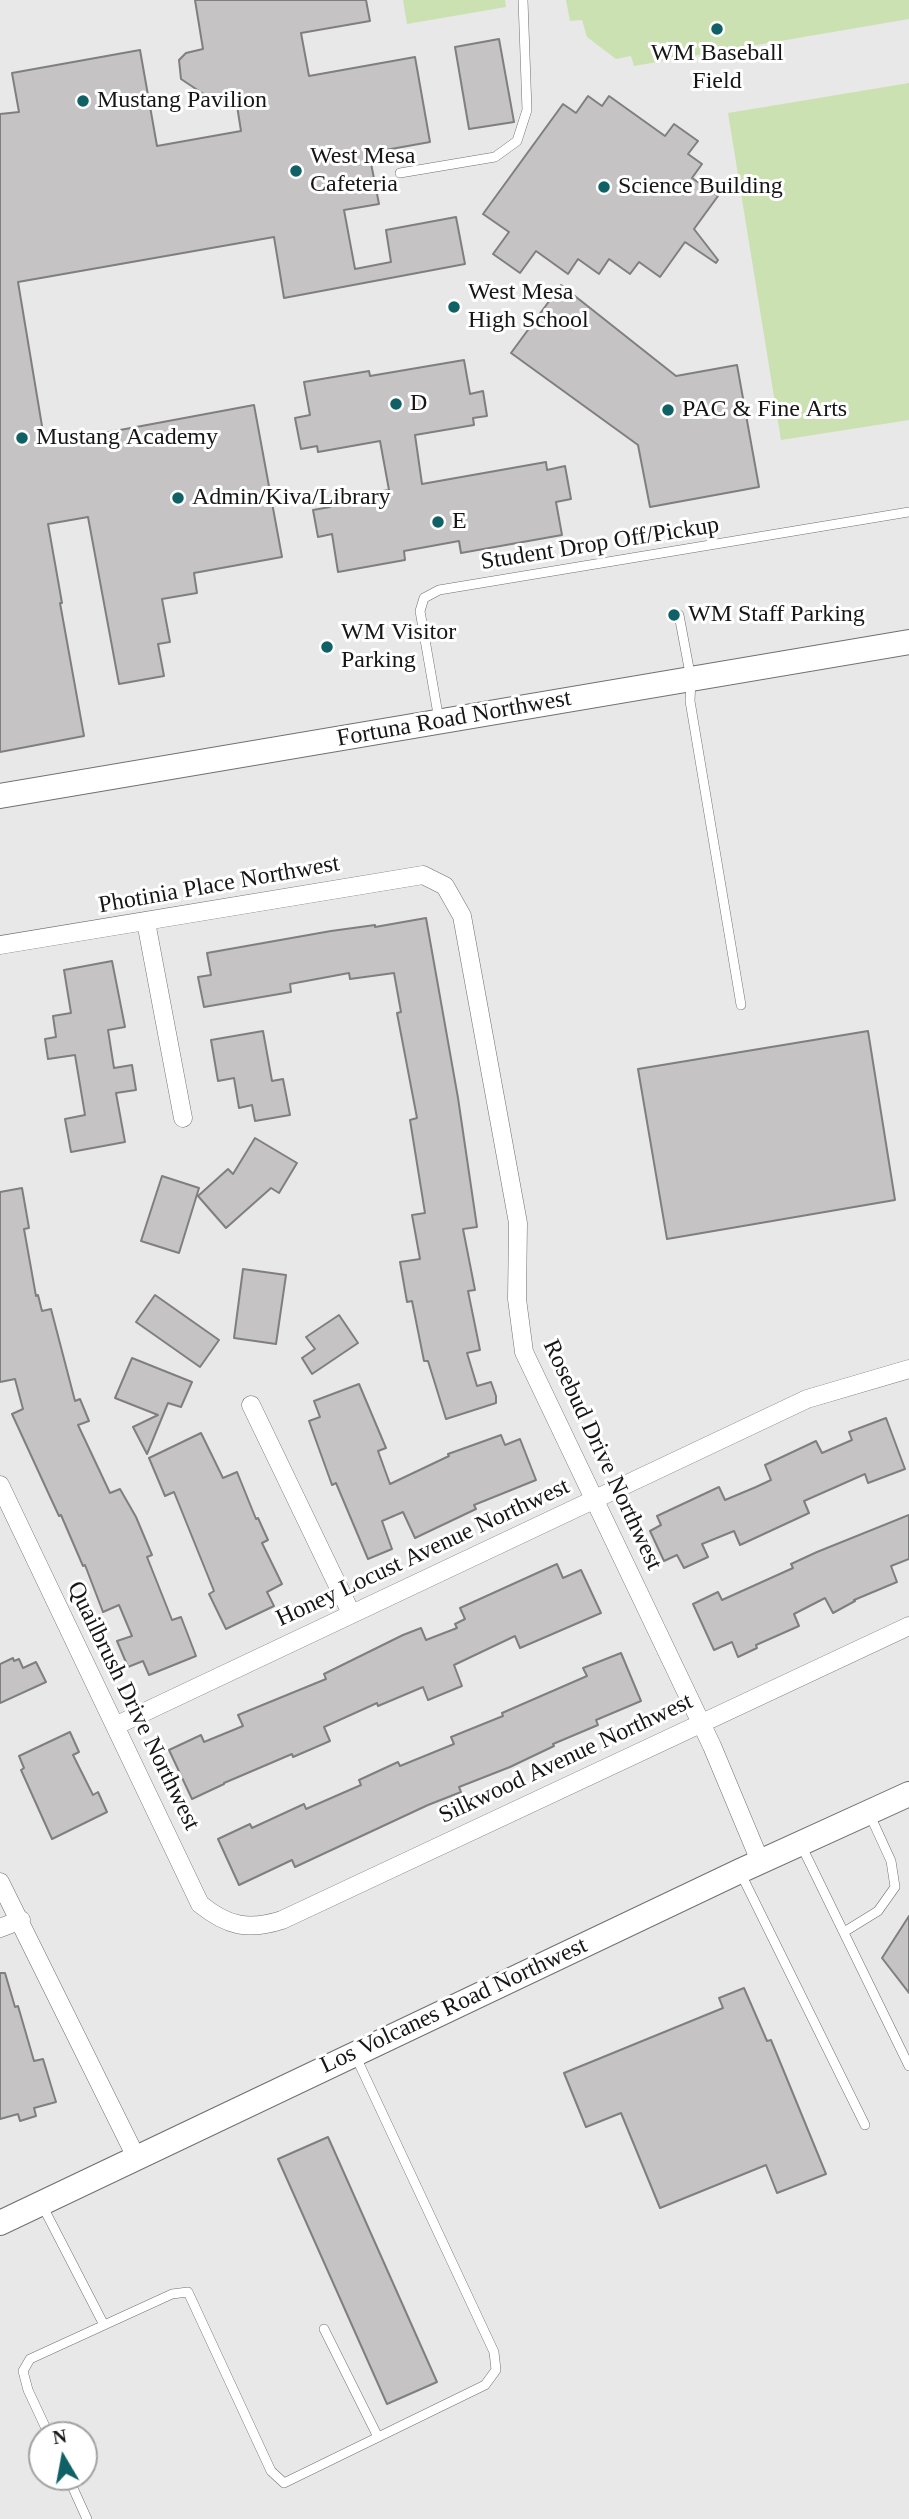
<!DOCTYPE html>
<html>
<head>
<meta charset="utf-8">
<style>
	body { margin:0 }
	#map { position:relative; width:909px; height:2519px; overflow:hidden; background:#e8e8e9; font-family:Georgia,serif }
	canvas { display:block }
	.north { position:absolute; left:28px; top:2421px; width:70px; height:70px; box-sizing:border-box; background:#fff; border:2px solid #a2a2a2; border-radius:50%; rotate:350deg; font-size:19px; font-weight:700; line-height:28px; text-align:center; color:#161616 }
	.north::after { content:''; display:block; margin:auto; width:24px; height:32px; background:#106165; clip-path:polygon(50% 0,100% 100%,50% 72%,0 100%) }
</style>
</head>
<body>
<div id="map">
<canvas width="909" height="2519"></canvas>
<div class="north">N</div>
</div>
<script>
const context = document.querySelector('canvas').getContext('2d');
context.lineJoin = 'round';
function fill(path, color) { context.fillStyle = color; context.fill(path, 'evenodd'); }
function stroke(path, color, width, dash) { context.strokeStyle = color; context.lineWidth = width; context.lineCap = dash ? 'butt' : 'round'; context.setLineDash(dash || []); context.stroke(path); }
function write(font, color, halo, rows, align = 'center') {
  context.font = font + ' Georgia,serif'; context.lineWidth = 6; context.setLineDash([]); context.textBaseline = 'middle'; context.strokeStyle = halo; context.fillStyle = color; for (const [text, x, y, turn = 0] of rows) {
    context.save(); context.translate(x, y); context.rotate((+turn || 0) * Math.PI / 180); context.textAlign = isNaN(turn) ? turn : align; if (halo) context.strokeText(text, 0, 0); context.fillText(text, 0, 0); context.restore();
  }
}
fill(new Path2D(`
	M403,0H505L506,7L407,24Z
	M566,0H909V19L634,66L631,56L616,59L587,37L582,20L570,21Z
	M909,83V420L781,440L728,113Z`), '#cbe1b2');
const building = new Path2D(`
	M195,0H366L370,21L301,33L309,76L415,57L430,142L369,153L379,204L344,210L355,269L391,262L386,230L456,217L465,264L284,298L274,237L18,282L45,444L254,405L282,557L194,573L197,593L162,599L170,642L158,644L164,676L119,684L88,517L48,524L62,603H60L84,736L0,752V114L19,112L12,73L140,50L157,146L241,131L235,93L208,97L181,79L179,60L186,53L203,49Z
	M499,39L514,122L469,129L455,47Z
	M588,96L602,106L609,96L665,136L674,124L698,141L688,154L702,164L692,178L718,196L694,229L718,260L716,263L685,242L660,277L639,262L630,274L609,259L599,274L578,259L568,274L536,251L520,273L493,254L509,232L483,214L563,104L576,113Z
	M561,285L676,376L737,365L759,487L650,507L638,445L511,353Z
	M464,360L470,394L483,391L487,416L473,418L474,425L415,435L422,484L546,462L547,470L565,466L571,499L556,502L562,535L461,553L459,541L404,551L405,560L338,572L332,534L318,537L313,510L330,507L329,500L389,490L380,441L318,452L317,446L301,449L295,418L310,415L304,382L369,371L370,376Z
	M426,918L458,1098L477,1227L463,1229L475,1290L468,1291L480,1350L467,1353L477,1386L491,1382L496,1396V1403L446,1419L428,1361H424L412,1301L407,1302L400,1262L420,1259L412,1215L425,1213L410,1120L417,1118L397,1013L401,1012L394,973L350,979L349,973L290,984L291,992L204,1007L198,977L211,975L207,953L331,931L375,925V927Z
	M112,961L125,1027L108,1030L114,1068L132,1065L136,1090L116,1093L125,1142L71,1152L65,1119L85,1115L75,1055L48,1059L45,1039L56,1037L53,1016L71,1013L64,970Z
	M263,1031L272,1081L283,1079L290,1115L255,1121L252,1105L239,1108L234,1078L218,1081L211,1040Z
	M868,1031L895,1200L667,1239L638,1069Z
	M255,1138L297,1163L279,1193L271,1188L226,1228L198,1196L228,1169L233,1174Z
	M162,1176L199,1188L179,1253L141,1241Z
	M22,1188L29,1228L24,1229L36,1296L38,1295L42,1311L51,1309L75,1401L80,1399L89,1421L78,1425L110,1493L120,1489L136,1517L152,1555L147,1557L172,1620L181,1617L196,1656L149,1675L143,1661L128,1667L117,1641L132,1636L119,1605L103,1612L85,1565L83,1566L61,1515L59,1516L52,1501L12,1414L23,1409L15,1379L0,1382V1192Z
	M243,1269L286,1275L276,1344L234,1338Z
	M155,1295L219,1340L200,1367L136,1322Z
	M339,1315L358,1343L312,1374L302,1358L315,1349L306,1337Z
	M132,1358L192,1382L181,1407L168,1403L147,1454L133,1427L158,1415L115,1398Z
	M359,1384L386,1448L378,1451L390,1484L449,1456L448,1454L501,1435L505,1445L520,1439L536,1480L474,1505L476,1509L415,1538L403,1512L382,1521L392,1549L368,1559L336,1483L332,1485L309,1421L320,1417L314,1401Z
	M886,1418L905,1469L868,1483L865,1474L804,1501L809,1513L740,1545L734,1531L702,1544L708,1557L684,1568L677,1555L664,1561L650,1531L661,1525L657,1516L719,1487L725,1500L756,1487L771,1480L765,1465L816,1441L822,1453L852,1440L849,1432Z
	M201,1433L223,1478L237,1472L256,1519L258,1518L268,1540L262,1543L282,1584L267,1592L274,1606L226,1629L209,1594L214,1591L174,1492L165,1496L149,1458Z
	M909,1515V1559L891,1566L897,1582L854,1600L855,1601L833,1613L825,1598L794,1614L799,1626L756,1645L757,1648L738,1657L732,1642L714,1650L693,1604L718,1592L722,1600L793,1568L791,1564L817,1552Z
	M557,1564L563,1578L581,1570L601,1613L520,1648L515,1636L454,1665L462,1686L428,1700L423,1687L378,1706L377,1703L324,1727L330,1741L293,1757L292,1754L224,1783V1784L192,1799L169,1750L201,1735L204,1742L243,1726L238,1715L326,1679L324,1674L403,1635L421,1628L426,1640L457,1628L455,1624L465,1619L460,1608Z
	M621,1653L641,1701L596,1720L598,1725L553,1744L554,1746L510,1767L459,1787L461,1792L428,1805L295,1867L292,1860L239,1885L218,1839L250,1824L252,1828L304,1804L306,1809L361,1785L359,1780L398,1762L400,1766L454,1744L451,1737L503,1716L502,1713L587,1676L583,1668Z
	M13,1658L14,1661L19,1659L23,1668L36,1662L46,1682L0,1703V1664Z
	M70,1732L79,1752L73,1755L93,1795L98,1792L107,1812L52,1839L21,1770L24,1768L19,1756Z
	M909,1916V1993L882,1958Z
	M0,1973H5L15,2007L18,2006L34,2061L43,2059L56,2102L34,2108L36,2116L20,2121L18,2114L0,2119Z
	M744,1988L767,2041L771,2040L826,2174L777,2193L766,2165L660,2208L621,2113L586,2127L564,2073L723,2008L719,1998Z
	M328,2137L437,2382L387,2404L278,2159Z`);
fill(building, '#c5c3c3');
stroke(building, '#807f7f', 2);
const lane = new Path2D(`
	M400,173L495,157L517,141L527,110L523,0
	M679,615L691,679L690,701L741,1005
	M439,720L420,611L424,598L439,590L909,512
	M801,1845L909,2066
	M740,1872L865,2125
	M844,1932L878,1911L895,1887L891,1861L869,1813
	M42,2205L104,2325
	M324,2329L378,2437
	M49,2435L28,2390L23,2371L30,2359L172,2294L188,2292L271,2471L284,2483L485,2385L496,2370L494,2352L355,2055
	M68,2477L87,2519`);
const street = new Path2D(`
	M146,922L183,1118
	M0,945L423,875L445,886L462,916L518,1223L517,1299L524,1352L712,1746L760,1861
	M251,1405L351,1613
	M0,1485L200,1904C227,1926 248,1931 282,1920L909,1626
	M115,1726L807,1399L909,1369
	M0,1882L136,2157
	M0,1928L21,1920`);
const secondary = new Path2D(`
	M0,796L909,642
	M0,2223L740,1871L909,1794`);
stroke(lane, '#6f7071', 10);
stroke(street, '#6f7071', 19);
stroke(secondary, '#6f7071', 26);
stroke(lane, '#fff', 9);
stroke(street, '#fff', 18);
stroke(secondary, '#fff', 24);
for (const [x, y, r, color] of [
	[717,29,7,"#106165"],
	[83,101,7,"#106165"],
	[296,171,7,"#106165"],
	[604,187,7,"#106165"],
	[454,307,7,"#106165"],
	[396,404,7,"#106165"],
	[668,410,7,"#106165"],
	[22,438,7,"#106165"],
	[178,498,7,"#106165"],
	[438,522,7,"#106165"],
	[674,615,7,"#106165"],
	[327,647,7,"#106165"]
]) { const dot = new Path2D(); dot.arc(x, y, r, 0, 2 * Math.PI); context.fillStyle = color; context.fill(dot); stroke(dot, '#fff', 2.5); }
write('24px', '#161616', '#fff', [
	["WM Baseball",717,54,"center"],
	["Field",717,82,"center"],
	["Mustang Pavilion",97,101],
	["West Mesa",310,157],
	["Cafeteria",310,185],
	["Science Building",618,187],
	["West Mesa",468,293],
	["High School",468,321],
	["D",410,404],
	["PAC & Fine Arts",682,410],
	["Mustang Academy",36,438],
	["Admin/Kiva/Library",192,498],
	["E",452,522],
	["WM Staff Parking",688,615],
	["WM Visitor",341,633],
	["Parking",341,661]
], 'left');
write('24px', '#161616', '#fff', [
	["Student Drop Off/Pickup",600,544,-9],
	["Fortuna Road Northwest",454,719,-10],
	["Photinia Place Northwest",219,885,-10],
	["Rosebud Drive Northwest",602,1455,65],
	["Honey Locust Avenue Northwest",423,1553,-25],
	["Quailbrush Drive Northwest",133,1706,64],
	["Silkwood Avenue Northwest",566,1759,-25],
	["Los Volcanes Road Northwest",454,2006,-25]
]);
</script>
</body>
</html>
